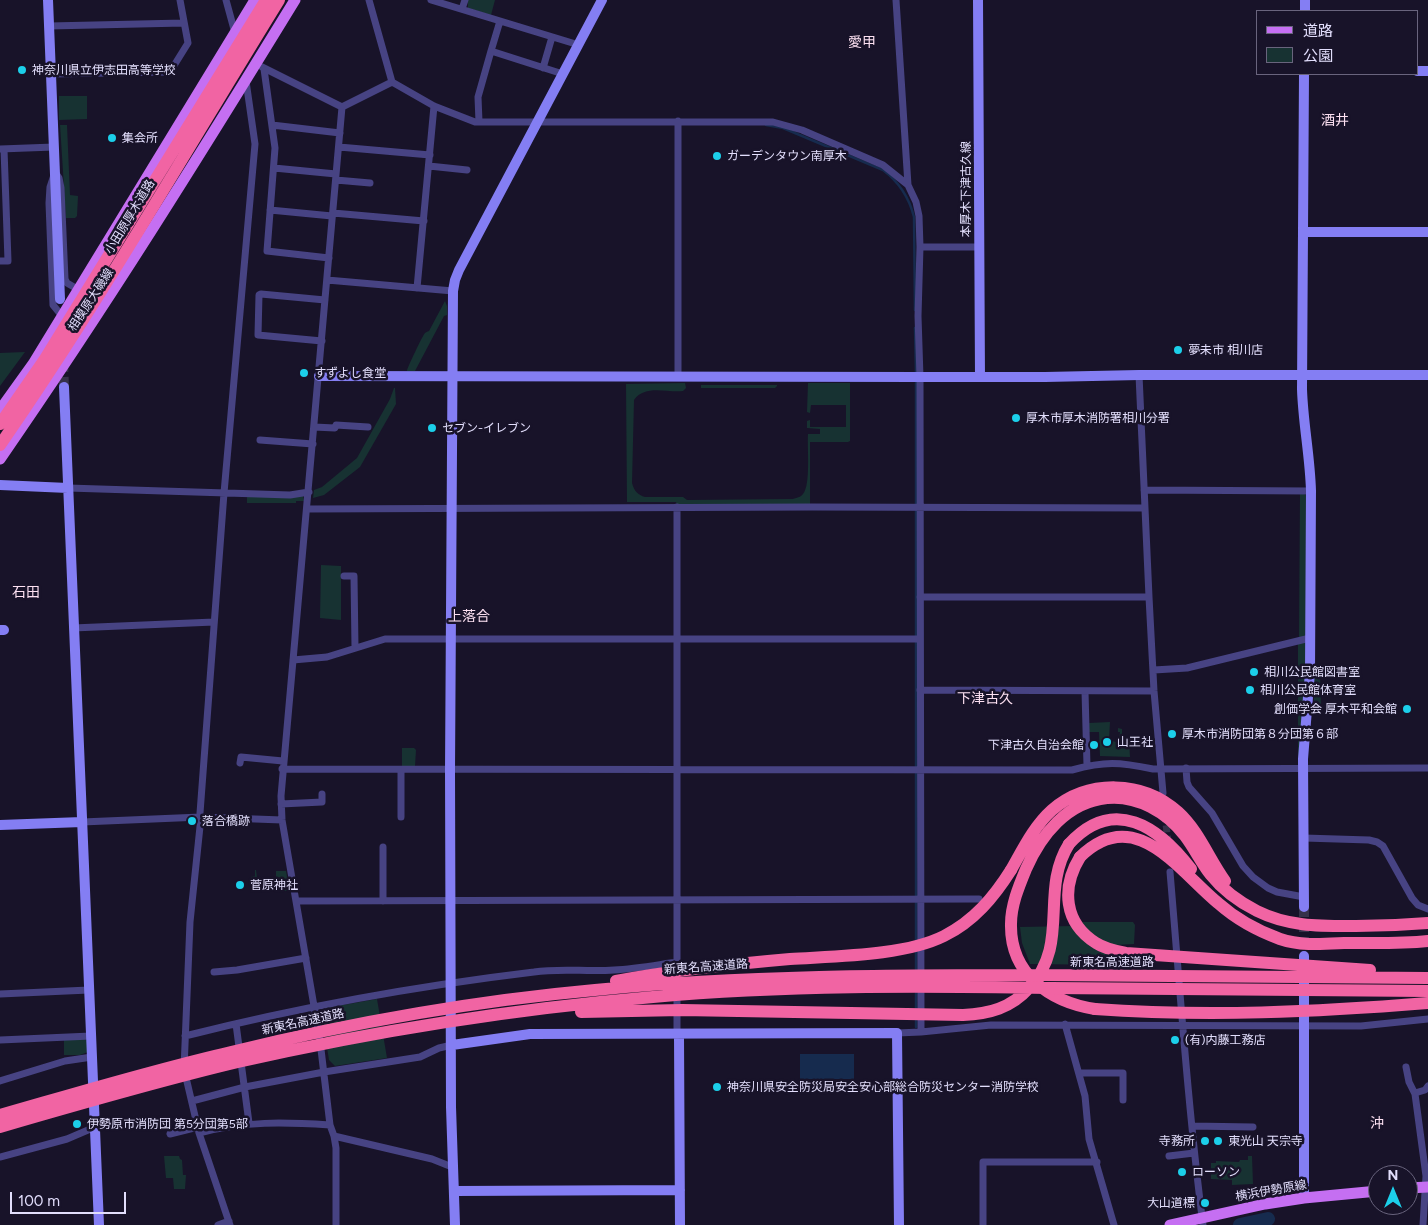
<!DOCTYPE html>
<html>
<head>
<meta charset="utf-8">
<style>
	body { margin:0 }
	#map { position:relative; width:1428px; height:1225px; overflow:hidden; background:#181329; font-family:Figtree,"Noto Sans JP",sans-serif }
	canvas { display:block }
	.legend { position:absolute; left:1256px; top:10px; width:162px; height:65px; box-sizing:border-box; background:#181329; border:1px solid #69647d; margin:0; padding:6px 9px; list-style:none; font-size:15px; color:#e2defc }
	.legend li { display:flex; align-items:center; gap:10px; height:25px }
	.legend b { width:25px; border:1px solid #69647d }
	.north { position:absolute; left:1368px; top:1165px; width:50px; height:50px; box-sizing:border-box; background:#181329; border:1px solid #69647d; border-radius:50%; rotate:0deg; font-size:14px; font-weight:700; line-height:20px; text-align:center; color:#e2defc }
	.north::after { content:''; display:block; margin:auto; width:18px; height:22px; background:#1ccfea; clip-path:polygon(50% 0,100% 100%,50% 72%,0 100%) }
	.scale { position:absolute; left:10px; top:1192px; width:116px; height:22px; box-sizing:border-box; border:2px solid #e2defc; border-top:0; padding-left:6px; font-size:15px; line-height:18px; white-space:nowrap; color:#e2defc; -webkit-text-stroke:4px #181329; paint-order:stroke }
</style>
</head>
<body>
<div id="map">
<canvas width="1428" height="1225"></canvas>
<ul class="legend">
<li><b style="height:6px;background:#c56ff2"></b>道路</li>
<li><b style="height:14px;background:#173232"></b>公園</li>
</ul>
<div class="north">N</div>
<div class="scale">100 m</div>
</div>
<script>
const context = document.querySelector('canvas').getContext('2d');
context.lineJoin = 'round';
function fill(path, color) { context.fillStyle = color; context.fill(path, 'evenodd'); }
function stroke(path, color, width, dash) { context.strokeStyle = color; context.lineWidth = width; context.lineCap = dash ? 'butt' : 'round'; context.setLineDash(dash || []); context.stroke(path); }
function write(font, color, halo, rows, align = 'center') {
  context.font = font + ' Figtree,"Noto Sans JP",sans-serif'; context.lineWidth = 5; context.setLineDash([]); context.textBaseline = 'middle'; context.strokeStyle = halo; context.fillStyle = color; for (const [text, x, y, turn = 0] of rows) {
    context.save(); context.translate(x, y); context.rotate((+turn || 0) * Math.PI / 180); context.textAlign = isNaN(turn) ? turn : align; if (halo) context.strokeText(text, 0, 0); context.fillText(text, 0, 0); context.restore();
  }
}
fill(new Path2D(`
	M468,0H495L491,15L468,8Z
	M59,96H87V119L59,120Z
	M60,125H67L70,195L78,196L77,216L75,218H66Z
	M445,301L447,306V315L444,316L415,371H407C407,368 423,335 425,333C426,332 427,332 429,331Z
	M25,352L0,386V353Z
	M685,383L686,388L683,391C667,393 645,384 634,400L632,483C634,491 638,495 645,497H683L687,500L793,499C796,498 801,497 803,494C811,485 807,446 808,434H820V429L807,428V421L810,420V427H846V405H811L810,413L807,412L808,383H850V441L848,442H810V505H677L676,502H627L626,384Z
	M701,385H777V386L775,388H701Z
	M394,388H395L396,404L360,467L324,495L313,498L314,490L322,487L357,458L390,399Z
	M1300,493L1307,495L1306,637L1299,638Z
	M303,496L304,501H296V503H247V497Z
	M321,565L341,566V620L320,618Z
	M1298,643H1307L1300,765L1298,766Z
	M1314,673H1320L1321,705H1314Z
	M1110,722L1109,740L1116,742L1119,740L1120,732H1118V728L1122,729V735L1126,740H1129L1130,757L1100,756L1099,732H1089V723Z
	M402,748H414L416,750L415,766H402Z
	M255,870H256L257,878H266V879H276V871H286L289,889L288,891L257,889L252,886L251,877L255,876Z
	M1082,922H1133L1135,925L1134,944L1115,945V965L1030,964L1022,943L1020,927L1073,926Z
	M377,999L387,1058L335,1066L329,1060L322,1016L326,1008Z
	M85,1039L88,1041V1052L80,1055H64V1040Z
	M164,1156H179L180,1159L182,1160L183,1175H186L185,1189H174L173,1178H166Z
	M1248,1156H1252L1253,1184L1232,1185V1180L1211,1179V1163H1216V1161L1239,1162L1240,1160H1248Z`), '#173232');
fill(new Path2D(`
	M800,1054H854V1079H800Z`), '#162b4e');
stroke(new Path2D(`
	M766,125L783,128L883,170C899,182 909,197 914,217L915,310
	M915,328L916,372
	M916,383V942
	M916,950V972
	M916,990V1009
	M916,1017V1027`), '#162b4e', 2.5);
stroke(new Path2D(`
	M1240,1225L1268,1219`), '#162b4e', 14);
stroke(new Path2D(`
	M1165,815L1168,842`), '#363149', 7, [7, 3.5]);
stroke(new Path2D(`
	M63,362L64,387
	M1304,907V951`), '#363149', 10, [10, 5]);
stroke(new Path2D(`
	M226,0L235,33
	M369,0L392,82L434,106L475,122H773L802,130L883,165L908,185
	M431,0L579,45
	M896,0L908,185L916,202L919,216L920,247L918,316L920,377L921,1032L991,1025L1361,1026L1428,1019
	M462,9L465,0
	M500,21L491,51L563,74
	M49,26L184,23
	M262,67L342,107
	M543,68L552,37
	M264,69L275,148L267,251L329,258
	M51,74L170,72L188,43L180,0
	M342,107L392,82
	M479,122L478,97L491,51
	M272,125L340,133
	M339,147L430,155
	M0,149L54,147
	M429,166L467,170
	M274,168L336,174
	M336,180L370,183
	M270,210L332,216
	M333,213L424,221
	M920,247H979
	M0,261H8L4,149
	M327,280L453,291
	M417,288L434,106
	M62,316L53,305L49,203L50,187L55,172L59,178L61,188L65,279L67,283L79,290
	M322,341L258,335L259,295L261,294L325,300
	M1139,375L1149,597L1154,691L1163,793
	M678,377V121
	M314,427L335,428L336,425L368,427
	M260,440L313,444
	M68,488L290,495L309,492
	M1144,490L1311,491
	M677,507V972
	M307,509L812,507L1145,508
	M344,576H354L355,648
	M920,597H1149
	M73,628L214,622
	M293,660L327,657L385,639H920
	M1154,670L1187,668L1310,638
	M920,690L1154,691
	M1085,691L1087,766
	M240,763L241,757L283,761
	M1186,768L1187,782L1189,787L1212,813L1243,866L1253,877L1268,888L1277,892L1304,897
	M282,769L1072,770C1105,761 1119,762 1153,769L1428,768
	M281,804L322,802V794
	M401,817V770
	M82,822L201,817L282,820
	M1304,838L1369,840L1377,842L1383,846L1412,898L1418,905L1428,909
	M383,847V901
	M1170,872C1180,989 1188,1108 1203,1225
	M296,901L979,899
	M214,972L237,970L306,958
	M677,993V1035
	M0,994L89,990
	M236,1024L249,1123
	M1065,1024L1085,1096L1089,1139L1114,1225
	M897,1033L921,1032
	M185,1036C300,1007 417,986 534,972C560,968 587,972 614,970C635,969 656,965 677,962
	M0,1040L91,1036
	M1406,1067L1409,1082L1415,1094L1426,1176L1423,1225
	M1079,1073H1123V1100
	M0,1081L65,1061L92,1057
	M1415,1093L1425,1090L1428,1086
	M192,1101L245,1087L324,1072L420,1057L439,1048L452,1045
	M1192,1126L1253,1127
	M199,1133C247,1121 282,1122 330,1125
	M170,1134L198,1127
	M334,1136L432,1159L452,1167
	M1169,1156L1194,1153
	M0,1157L67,1139L95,1127
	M218,1225L229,1221
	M230,1225L199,1133L184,1069L190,922L201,817L200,813L224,493L255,144L246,81
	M336,1225V1148L334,1136L330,1125L320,1041L282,820L281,796L342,107
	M983,1225V1162H1097`), '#474383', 7);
stroke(new Path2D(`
	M48,0L60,299
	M978,0L980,377
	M1305,11V0
	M1417,71H1428
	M1303,232H1428
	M319,376L920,377H1045L1139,375H1428
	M64,387L99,1225
	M0,485L68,488
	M0,630H4
	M0,825L82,822
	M1304,907L1303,759L1310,672L1311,491C1310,456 1303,423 1302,389L1304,74
	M679,1035L680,1225
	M452,1045L530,1034L897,1033L899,1225
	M454,1191L680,1190
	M1304,1198V956
	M455,1225L451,1107L450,770L453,291L455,280L459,270L602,0`), '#847ef3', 10);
stroke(new Path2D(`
	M0,410L33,364L255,0
	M0,459C104,309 200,155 295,0
	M1408,1188L1428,1187
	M1170,1225L1265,1204L1304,1198L1378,1191`), '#c56ff2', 11);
stroke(new Path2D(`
	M0,424L45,359L266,0
	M0,445C100,301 187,149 279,0
	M1069,844C1114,795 1159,827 1191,869
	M1080,857C1135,803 1178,870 1218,903C1236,919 1258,931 1280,939C1300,946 1323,944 1344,943C1372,943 1400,944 1428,941
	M1011,870C1023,849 1034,826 1052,810C1088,779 1143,780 1178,812C1199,831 1209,859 1225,881
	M1095,1009C1050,1002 1010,974 1011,924C1011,905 1019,886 1026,869C1041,835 1067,802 1107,798C1137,795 1167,812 1185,836C1194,848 1201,862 1210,874C1222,889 1239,902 1257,911C1289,927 1321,926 1356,926C1380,926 1404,925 1428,923`), '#f164a3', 12);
stroke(new Path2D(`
	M1080,857C1061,888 1064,923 1096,943C1105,949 1116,951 1126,953L1370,970
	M616,981C674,970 732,964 790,959C836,956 904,956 944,936C974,921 994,897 1011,870
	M1095,1009C1206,1017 1317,1012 1428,1003
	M581,1012L682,1010L963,1015C989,1014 1011,1008 1029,988C1071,943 1039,892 1069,844
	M0,1115C77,1093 153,1070 231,1052C350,1023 473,1001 595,990C744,975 894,975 1044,975C1172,976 1300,977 1428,978
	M0,1127C79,1104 158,1081 238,1062C374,1031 513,1009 653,997C785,985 918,986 1051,988C1177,989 1302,990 1428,991`), '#f164a3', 12);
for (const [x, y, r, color] of [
	[22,70,5,"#1ccfea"],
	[112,138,5,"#1ccfea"],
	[717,156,5,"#1ccfea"],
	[1178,350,5,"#1ccfea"],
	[304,373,5,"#1ccfea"],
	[1016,418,5,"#1ccfea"],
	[432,428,5,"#1ccfea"],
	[1254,672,5,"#1ccfea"],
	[1250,690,5,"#1ccfea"],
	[1407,709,5,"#1ccfea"],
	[1172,734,5,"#1ccfea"],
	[1107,742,5,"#1ccfea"],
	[1094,745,5,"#1ccfea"],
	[192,821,5,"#1ccfea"],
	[240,885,5,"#1ccfea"],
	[1175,1040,5,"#1ccfea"],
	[717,1087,5,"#1ccfea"],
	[77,1124,5,"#1ccfea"],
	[1205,1141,5,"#1ccfea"],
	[1218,1141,5,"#1ccfea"],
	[1182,1172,5,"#1ccfea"],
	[1205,1203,5,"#1ccfea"]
]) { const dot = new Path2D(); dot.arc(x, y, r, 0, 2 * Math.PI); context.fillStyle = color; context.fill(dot); stroke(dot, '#181329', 2); }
write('12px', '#e2defc', '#181329', [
	["神奈川県立伊志田高等学校",32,70],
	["集会所",122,138],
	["ガーデンタウン南厚木",727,156],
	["夢未市 相川店",1188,350],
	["すずよし食堂",314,373],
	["厚木市厚木消防署相川分署",1026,418],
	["セブン-イレブン",442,428],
	["相川公民館図書室",1264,672],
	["相川公民館体育室",1260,690],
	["創価学会 厚木平和会館",1397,709,"right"],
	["厚木市消防団第８分団第６部",1182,734],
	["山王社",1117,742],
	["下津古久自治会館",1084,745,"right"],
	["落合橋跡",202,821],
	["菅原神社",250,885],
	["(有)内藤工務店",1185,1040],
	["神奈川県安全防災局安全安心部総合防災センター消防学校",727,1087],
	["伊勢原市消防団 第5分団第5部",87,1124],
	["寺務所",1195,1141,"right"],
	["東光山 天宗寺",1228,1141],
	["ローソン",1192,1172],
	["大山道標",1195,1203,"right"]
], 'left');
write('12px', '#e2defc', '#181329', [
	["本厚木下津古久線",966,189,-90],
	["小田原厚木道路",130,217,-59],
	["相模原大磯線",91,300,-57],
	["新東名高速道路",1112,962],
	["新東名高速道路",706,967,-4],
	["新東名高速道路",303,1022,-12],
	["横浜伊勢原線",1271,1191,-10]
]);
write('14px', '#fce0f1', '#181329', [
	["愛甲",862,43],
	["酒井",1335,121],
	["石田",26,593],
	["上落合",469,617],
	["下津古久",985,699],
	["沖",1377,1124]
]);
</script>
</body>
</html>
